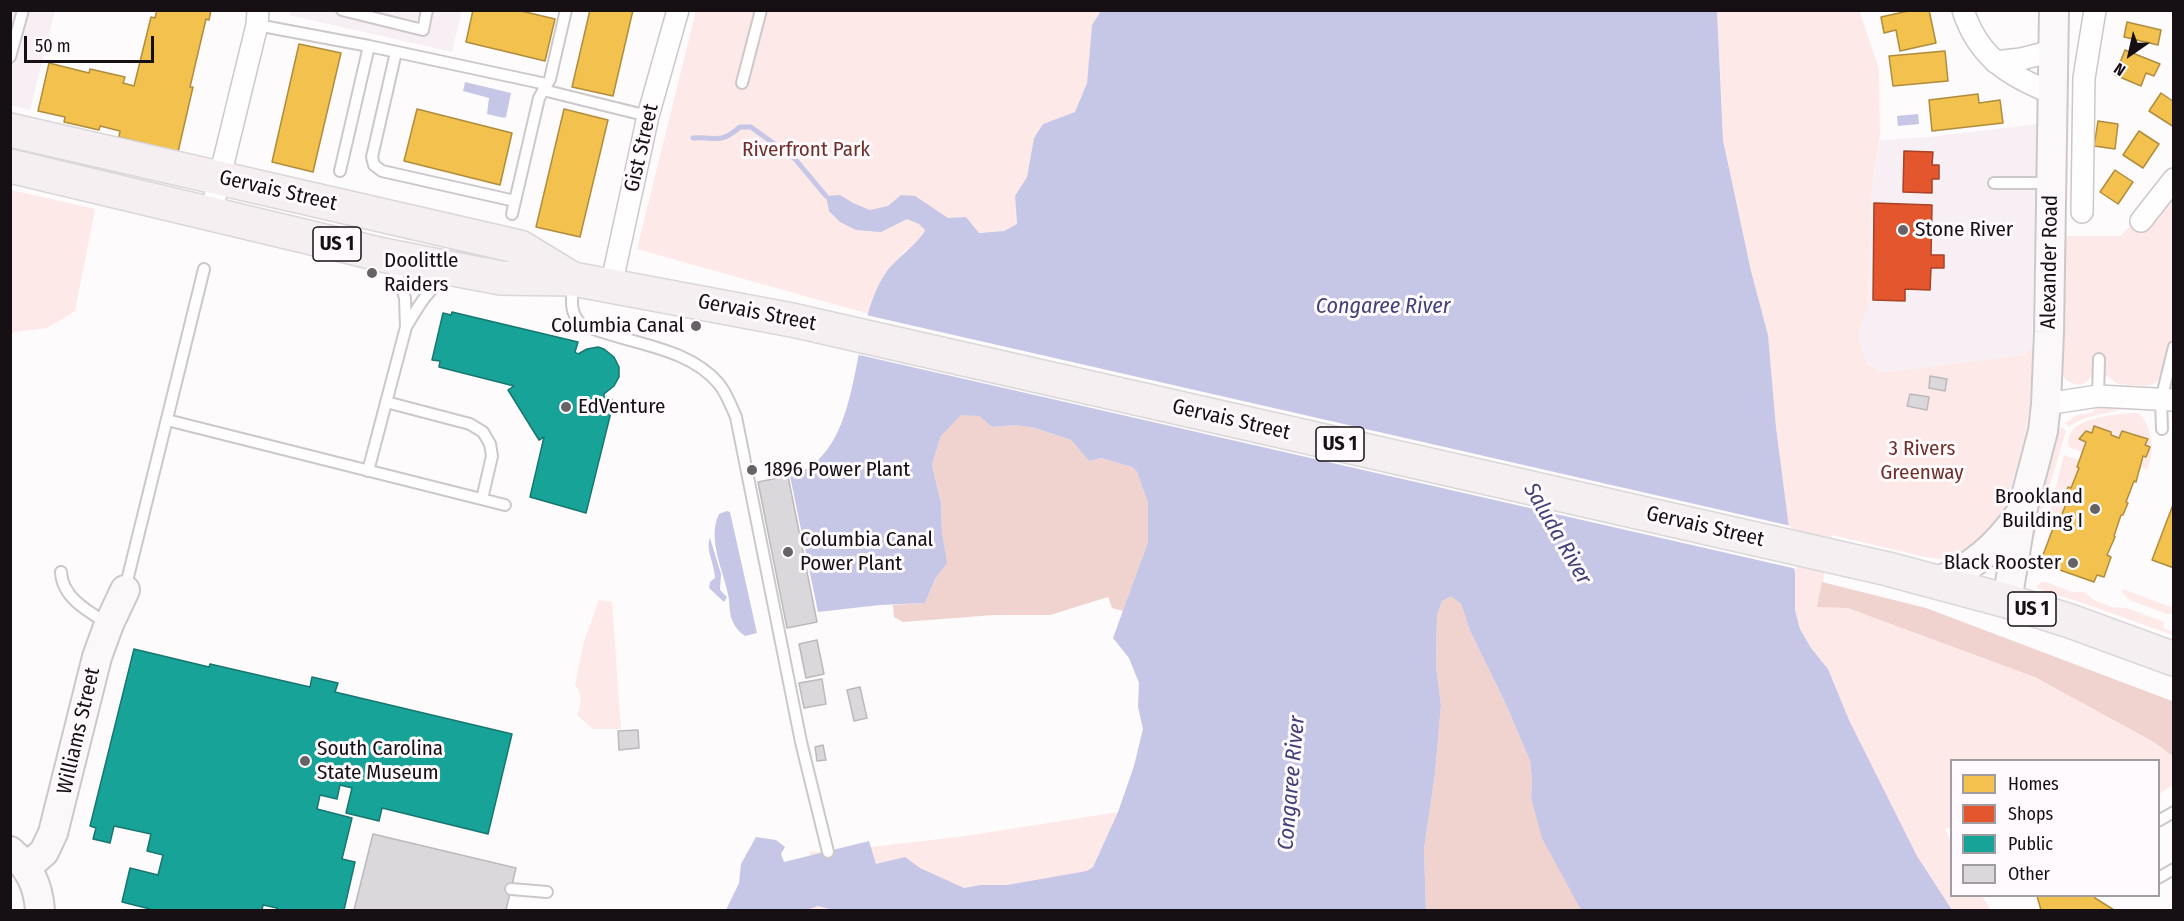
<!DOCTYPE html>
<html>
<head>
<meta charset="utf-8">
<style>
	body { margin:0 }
	#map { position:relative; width:2184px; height:921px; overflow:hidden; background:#fdfbfc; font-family:"Fira Sans Condensed",sans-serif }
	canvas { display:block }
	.frame { position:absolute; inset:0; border:12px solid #161014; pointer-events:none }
	.legend { position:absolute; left:1950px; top:759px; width:210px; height:138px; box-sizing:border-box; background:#fefafd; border:2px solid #a19ca0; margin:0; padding:8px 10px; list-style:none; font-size:18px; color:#161014 }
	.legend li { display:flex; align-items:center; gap:12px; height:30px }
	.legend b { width:30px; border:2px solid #a19ca0 }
	.north { position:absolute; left:2100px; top:24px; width:60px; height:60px; -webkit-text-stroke:4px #fefafd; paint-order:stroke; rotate:214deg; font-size:16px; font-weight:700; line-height:24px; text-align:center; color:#161014 }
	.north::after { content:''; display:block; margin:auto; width:21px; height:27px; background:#161014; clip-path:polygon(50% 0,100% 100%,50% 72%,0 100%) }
	.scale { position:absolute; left:24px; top:36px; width:130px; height:27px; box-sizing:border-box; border:3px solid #161014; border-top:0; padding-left:8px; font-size:18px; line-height:21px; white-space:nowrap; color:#161014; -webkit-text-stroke:4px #fefafd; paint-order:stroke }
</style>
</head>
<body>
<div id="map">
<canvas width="2184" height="921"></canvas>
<div class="frame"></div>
<ul class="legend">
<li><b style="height:16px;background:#f2c14e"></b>Homes</li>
<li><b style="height:16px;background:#e4572e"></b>Shops</li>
<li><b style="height:16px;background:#17a398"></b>Public</li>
<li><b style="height:16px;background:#dbd8dc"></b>Other</li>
</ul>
<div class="north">N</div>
<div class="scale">50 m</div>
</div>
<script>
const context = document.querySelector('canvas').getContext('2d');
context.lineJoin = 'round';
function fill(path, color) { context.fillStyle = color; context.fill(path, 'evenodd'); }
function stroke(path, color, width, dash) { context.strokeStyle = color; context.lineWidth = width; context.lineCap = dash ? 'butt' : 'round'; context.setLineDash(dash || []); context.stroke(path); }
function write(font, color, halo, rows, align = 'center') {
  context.font = font + ' "Fira Sans Condensed",sans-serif'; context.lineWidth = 6; context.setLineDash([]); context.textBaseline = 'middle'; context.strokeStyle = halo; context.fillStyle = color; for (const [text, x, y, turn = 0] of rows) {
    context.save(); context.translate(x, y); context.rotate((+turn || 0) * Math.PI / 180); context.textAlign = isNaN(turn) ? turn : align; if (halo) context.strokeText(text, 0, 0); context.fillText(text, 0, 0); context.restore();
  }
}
fill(new Path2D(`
	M290,10L462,11L452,52L289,15Z
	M11,11H55L30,110L11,105Z
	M2038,124L2032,349L2023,355L1887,372L1872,368L1862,353L1859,336L1863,317L1871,195L1880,140L1929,137Z`), '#f8eff5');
fill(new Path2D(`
	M1859,10L1879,69L1880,136L1871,195L1868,307L1861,325L1859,336L1861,348L1868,364L1877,370L1887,372L2023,355L2033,347L2030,402L2025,436L2007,502L1995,531L1960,557L1948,560L1925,557L1832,535L1818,607L1848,603L2042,669L2173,750V785L2159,794L2158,760H1952L1951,827L1945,829L1951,841L1952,896H1982L1991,910H1952L1917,856L1849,720L1828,669L1811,648L1800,629L1795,610V574L1776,427L1768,335L1751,271L1723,140L1717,11Z
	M696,11H1101L1092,25L1087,83L1075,112L1043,124L1034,138L1027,177L1015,197L1017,224L1004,231L924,236L905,251L885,274L869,314L637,249Z
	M11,190L95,209L75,311L47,328L14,332L11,336Z
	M2173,192V334L2160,378L2156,383L2146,386L2118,384L2107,376L2091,375C2084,391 2069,385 2060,373V236H2121L2128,228L2145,229Z
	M2117,406L2126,407C2107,416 2087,413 2069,427L2065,423L2077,415L2092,413L2095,408Z
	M2139,413C2153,429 2155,451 2147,470L2140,466L2150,447L2145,445L2147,439L2131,432L2130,434L2122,431L2119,438L2111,435V432L2095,426L2092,433L2086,431L2079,439L2086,442L2082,452L2069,447C2062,416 2119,414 2139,413Z
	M2061,427L2066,431L2026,565V547L2055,438Z
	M2064,455L2079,460L2077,466L2079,468L2071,488L2068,487L2062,502L2066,504L2058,524L2055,523L2052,531L2046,526Z
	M2041,582H2046L2072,592H2084L2094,600L2111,607L2127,608L2164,622L2163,628L2173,632V635L2077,601L2046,592L2036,587Z
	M2123,589L2173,608V614H2167L2130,600L2122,592Z
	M599,600L612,602L621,729H593L577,715C582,704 583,695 575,685L584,642Z
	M1118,812L1093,867L1111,910H811L810,852H828L966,836Z`), '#fde9e7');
fill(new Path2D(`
	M961,414L979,416L992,427L1016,425L1035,428L1071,440L1089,461L1101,458L1132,467L1137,472L1148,503V542L1123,611L1112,608L1108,597L1050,615H994L903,622L894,617L893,605L925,603L935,579L946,563L942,532L941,503L932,465L941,436Z
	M1822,582L1926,608L2172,701L2173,756L2154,742L2035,677L1848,608L1817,607Z
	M1451,595L1461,604L1470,631L1504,700L1530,761L1532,780L1531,798L1581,910H1426L1424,849L1435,774L1441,705L1436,665L1437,616L1442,601Z`), '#f0d2ce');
fill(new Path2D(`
	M1101,11H1717L1723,140L1751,271L1768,335L1776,427L1795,574V610L1800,629L1811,648L1828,669L1849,720L1917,856L1952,910H1581L1542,838L1531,798L1532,780L1530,761L1504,700L1470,631L1461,604L1451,596L1442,601L1437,616L1436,665L1441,705L1435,774L1424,849L1426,910H833L818,906L807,910H726L739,883L741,864L756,837L776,840L785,847L781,854L784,862L869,841L876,864L905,857L920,868L964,888L981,885H1007L1087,871L1093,867L1118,812L1134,766L1143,729L1138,707L1139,683L1129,658L1113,638L1148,542V503L1137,472L1132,467L1101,458L1089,461L1071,440L1035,428L1016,425L992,427L979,416L961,415L941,436L932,465L941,503L942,532L947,563L935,579L925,603L880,605L818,612L790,476C797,473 805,470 811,466C864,427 850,327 885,274C893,261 922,240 925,230L919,224L907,219L881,232L856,230L840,222L829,211L826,196L840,195L853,203L870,210L888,206L901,195L915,196L948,218L966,217L979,233L1004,231L1017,224L1015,196L1027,177L1034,138L1043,124L1075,112L1087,83L1092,25Z
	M465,82L511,93L506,117L504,118L487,114L489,98L463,91Z
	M1918,114L1919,124L1898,126L1897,116Z
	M727,511L730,512L757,633L745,636C738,631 734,626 731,617C729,610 730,602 728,594C723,570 707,538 719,514Z
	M710,538L721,574L720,590L727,597L724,602L709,588L710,582L715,578C715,565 705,549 710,538Z`), '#c6c7e7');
fill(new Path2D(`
	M866,315L1791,526L1797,569L855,354Z`), '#fdfbfc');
const homes = new Path2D(`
	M157,10H211L209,20L206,19L190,87H193L178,152L119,137L120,131L100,126L99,130L64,122L65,117L38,111L49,63L89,73L90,69L125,77L123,83L134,86L151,17L155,18Z
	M473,10H517L555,19L545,61L466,42Z
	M590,10H633L613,96L572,87Z
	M1913,10H1929L1936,43L1900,51L1896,30L1884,33L1881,17Z
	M2127,22L2161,30L2158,45L2124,37Z
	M299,44L341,53L313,172L272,162Z
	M2125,50L2160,64L2154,76L2146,73L2141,86L2115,75Z
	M1945,51L1948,81L1893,86L1889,56Z
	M2161,93L2174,102V127L2149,111Z
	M1978,94L1979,103L2000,100L2003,123L1932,131L1929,100Z
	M417,109L512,133L500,185L404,161Z
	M564,109L608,120L580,237L536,227Z
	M2098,121L2118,124L2115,149L2094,146Z
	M2139,131L2159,144L2143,168L2123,155Z
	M2115,170L2133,182L2118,204L2100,192Z
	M2094,426L2111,432V435L2119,438L2122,431L2148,439L2145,445L2150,447L2146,457L2143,456L2136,482L2134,481L2126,502L2128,503L2123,515H2121L2114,536L2115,537L2107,555L2111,557L2104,577L2097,575L2094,582L2040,563L2055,523L2058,524L2066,504L2062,502L2068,487L2071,488L2079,468L2077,467L2086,442L2079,439L2086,431L2092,433Z
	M2174,502V568L2152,560Z
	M2037,896H2094L2095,898L2114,910H2041Z`);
fill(homes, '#f2c14e');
stroke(homes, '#b08c3d', 1.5);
const shops = new Path2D(`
	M1904,151L1933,152L1932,165H1939V179H1932V193L1903,192Z
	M1874,203L1932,205L1931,255H1944V268H1931L1930,290L1905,289V301L1873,300Z`);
fill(shops, '#e4572e');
stroke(shops, '#a64226', 1.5);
const public = new Path2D(`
	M452,312L578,342L575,352L578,354L587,349L598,347L604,349L614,357L619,367V377L614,386L604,394V397L614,400L586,513L530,497L544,437L539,440L508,390L514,386L439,367L440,361L432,360L443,313L451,315Z
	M134,649L209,667L210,664L310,687L312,677L338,683L335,692L512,734L488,834L382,808L379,821L346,813L352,788L340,785L337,799L320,795L317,809L352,818L342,859L355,862L344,910H276L277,908L263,905L262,910H150V909L122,902L130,868L158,875L163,855L147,851L151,834L114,826L110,843L93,839L96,828L90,826Z`);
fill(public, '#17a398');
stroke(public, '#177770', 1.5);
stroke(new Path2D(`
	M693,138C717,136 719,145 740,127H751L795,159L826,196`), '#c6c7e7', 5);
const building = new Path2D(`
	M1930,376L1947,379L1945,391L1929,388Z
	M1910,394L1929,397L1927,410L1907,406Z
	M788,476L817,622L787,628L758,482Z
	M817,640L824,674L806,678L799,644Z
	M822,679L826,704L804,708L799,683Z
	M860,687L867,718L854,721L847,690Z
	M638,730L639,748L619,750L618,731Z
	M823,745L826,760L817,761L815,747Z
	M373,834L516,868L506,910H354Z`);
fill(building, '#dbd8dc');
stroke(building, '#bcb9bc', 1.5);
const lane = new Path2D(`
	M342,10L423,30L427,10
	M257,25L369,46L546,84
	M396,52L372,157L374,165L382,171L515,201
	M10,57L23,10
	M742,83L761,10
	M543,90L648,116
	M340,171L369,46
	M1994,183H2051
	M512,214L539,98L550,79L566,10
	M573,283C572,298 569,313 581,324C624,344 687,345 719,384C727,394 731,406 736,417L801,742L828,852
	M406,327C418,307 429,286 450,276
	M2098,396L2099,359
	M386,402L470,424L483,432L490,444L492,456L482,499
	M167,420L505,505
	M2162,429L2161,400L2174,347
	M368,471L406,327L405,298L399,280L389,262
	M61,572C62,597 87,611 107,623
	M125,589L204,269
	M2158,821L2174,812
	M2158,878L2174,869
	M511,889L547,892`);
const street = new Path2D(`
	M1963,10C1978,57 2009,76 2052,93
	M1995,62L2021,59L2053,51
	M2082,212L2084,78L2095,10
	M211,213L257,25L258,10
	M2141,221L2174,179
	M611,286L648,116L678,10
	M2046,404L2098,396L2174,400`);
const secondary = new Path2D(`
	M1935,582C1972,569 1997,546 2019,515
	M2007,601L2022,511L2043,431L2046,404L2049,332L2054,10
	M10,851C30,868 38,885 40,910
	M27,867L44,852L53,833L97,657L109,624L125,590`);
const primary = new Path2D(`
	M10,130L520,247L571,278
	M10,166L383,255L464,271L501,278L573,279L792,320L1888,569L2007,601L2070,621L2174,659`);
stroke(lane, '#ccc8ca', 14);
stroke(street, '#ccc8ca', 24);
stroke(secondary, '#ccc8ca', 32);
stroke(primary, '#d9d7d9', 36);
stroke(lane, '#fffeff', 10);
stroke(street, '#fffeff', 21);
stroke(secondary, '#faf8f9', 28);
stroke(primary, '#f6eff2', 33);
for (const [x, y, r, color] of [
	[1903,230,6,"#676265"],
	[372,273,6,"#676265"],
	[696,326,6,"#676265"],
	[566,407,6,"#676265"],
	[752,470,6,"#676265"],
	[2095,509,6,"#676265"],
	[788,552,6,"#676265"],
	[2073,563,6,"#676265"],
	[305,761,6,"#676265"]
]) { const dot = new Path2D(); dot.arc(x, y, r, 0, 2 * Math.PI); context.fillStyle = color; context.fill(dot); stroke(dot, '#fefafd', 2); }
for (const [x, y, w] of [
	[337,244,48],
	[1340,444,48],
	[2032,609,48]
]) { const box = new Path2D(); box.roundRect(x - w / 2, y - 17, w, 34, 4.5); context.fillStyle = '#fefafd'; context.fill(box); stroke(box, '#161014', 1.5); }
write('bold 20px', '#161014', null, [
	["US 1",337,244],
	["US 1",1340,444],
	["US 1",2032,609]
]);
write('21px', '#161014', '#fefafd', [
	["Gist Street",642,148,-77],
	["Gervais Street",278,191,13],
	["Alexander Road",2050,262,-89],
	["Gervais Street",757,313,11],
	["Gervais Street",1231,420,13],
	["Gervais Street",1705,527,13],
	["Williams Street",79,731,-77]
]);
write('21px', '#702f28', '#fefafd', [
	["Riverfront Park",806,150],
	["3 Rivers",1922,449],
	["Greenway",1922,473]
]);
write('21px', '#161014', '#fefafd', [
	["Stone River",1915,230],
	["Doolittle",384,261],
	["Raiders",384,285],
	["Columbia Canal",684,326,"right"],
	["EdVenture",578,407],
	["1896 Power Plant",764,470],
	["Brookland",2083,497,"right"],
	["Building I",2083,521,"right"],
	["Columbia Canal",800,540],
	["Power Plant",800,564],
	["Black Rooster",2061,563,"right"],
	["South Carolina",317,749],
	["State Museum",317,773]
], 'left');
write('italic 22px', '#424079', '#fefafd', [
	["Congaree River",1383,307],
	["Saluda River",1557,534,60],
	["Congaree River",1292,783,-85]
]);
</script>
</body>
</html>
